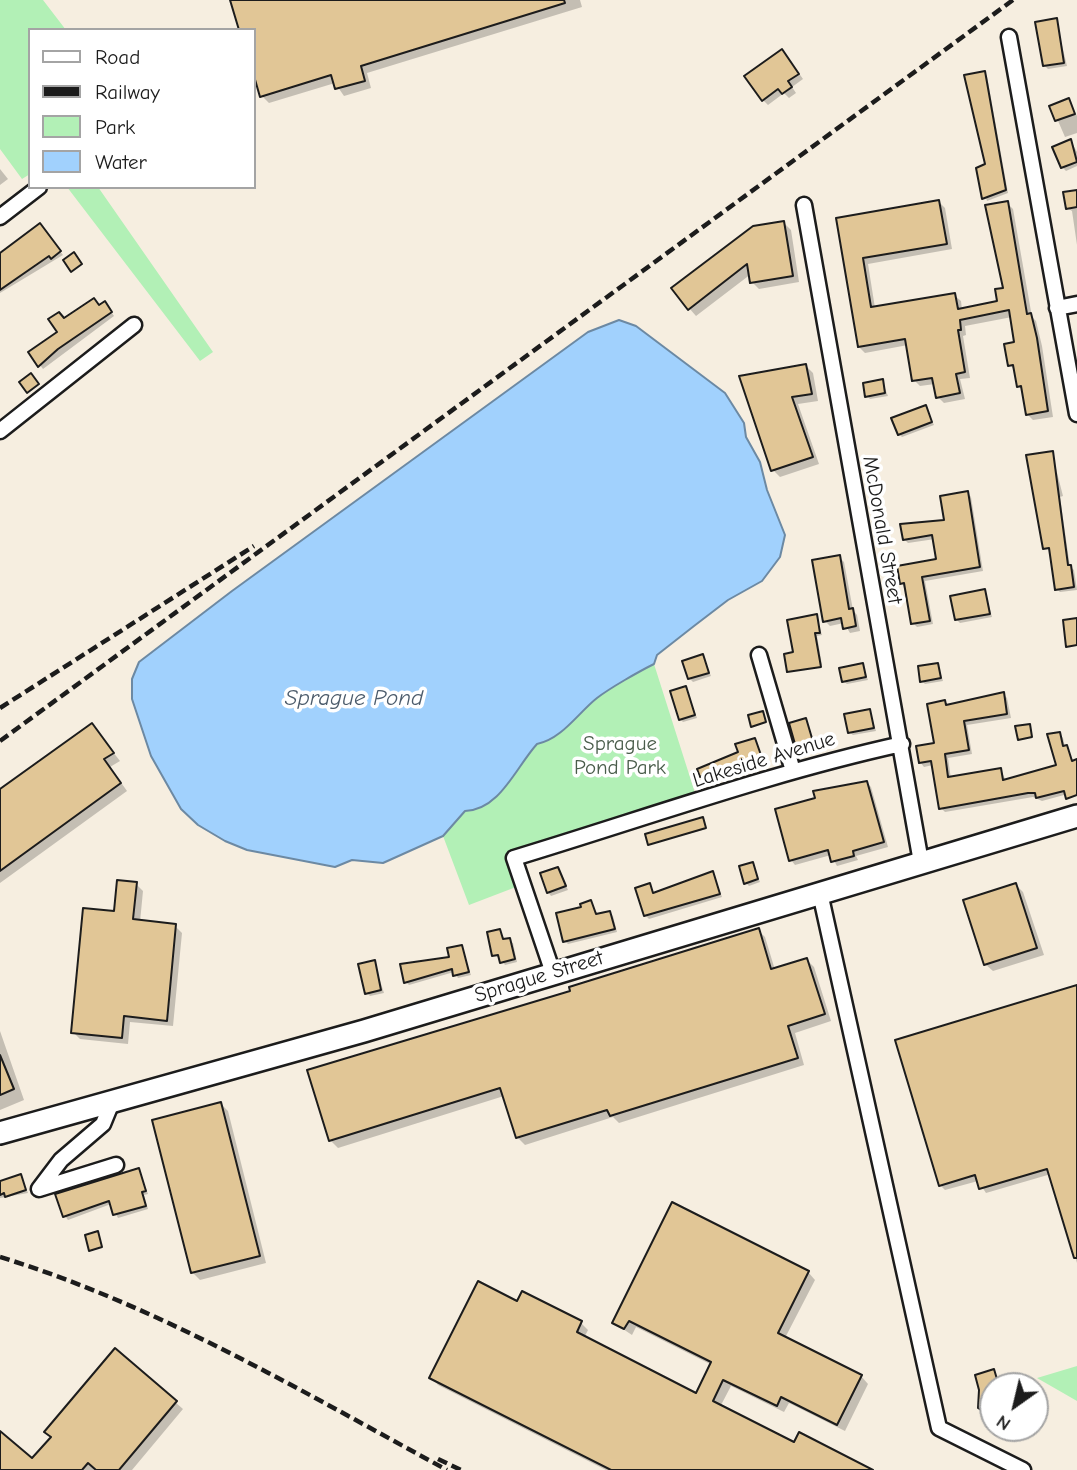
<!DOCTYPE html>
<html>
<head>
<meta charset="utf-8">
<style>
	body { margin:0 }
	#map { position:relative; width:1077px; height:1470px; overflow:hidden; background:#f6eee0; font-family:"Comic Neue",sans-serif }
	canvas { display:block }
	.legend { position:absolute; left:28px; top:28px; width:228px; height:161px; box-sizing:border-box; background:#fff; border:2px solid #a4a4a4; margin:0; padding:9px 12px; list-style:none; font-size:21px; color:#1c1c1c }
	.legend li { display:flex; align-items:center; gap:14px; height:35px }
	.legend b { width:35px; border:2px solid #a4a4a4 }
	.north { position:absolute; left:979px; top:1372px; width:70px; height:70px; box-sizing:border-box; background:#fff; border:2px solid #a4a4a4; border-radius:50%; rotate:214deg; font-size:19px; font-weight:700; line-height:28px; text-align:center; color:#1c1c1c }
	.north::after { content:''; display:block; margin:auto; width:24px; height:32px; background:#1c1c1c; clip-path:polygon(50% 0,100% 100%,50% 72%,0 100%) }
</style>
</head>
<body>
<div id="map">
<canvas width="1077" height="1470"></canvas>
<ul class="legend">
<li><b style="height:9px;background:#fff"></b>Road</li>
<li><b style="height:9px;background:#1c1c1c"></b>Railway</li>
<li><b style="height:19px;background:#b2f0b6"></b>Park</li>
<li><b style="height:19px;background:#a1d1fd"></b>Water</li>
</ul>
<div class="north">N</div>
</div>
<script>
const context = document.querySelector('canvas').getContext('2d');
context.lineJoin = 'round';
function fill(path, color) { context.fillStyle = color; context.fill(path, 'evenodd'); }
function stroke(path, color, width, dash) { context.strokeStyle = color; context.lineWidth = width; context.lineCap = dash ? 'butt' : 'round'; context.setLineDash(dash || []); context.stroke(path); }
function write(font, color, halo, rows, align = 'center') {
  context.font = font + ' "Comic Neue",sans-serif'; context.lineWidth = 7; context.setLineDash([]); context.textBaseline = 'middle'; context.strokeStyle = halo; context.fillStyle = color; for (const [text, x, y, turn = 0] of rows) {
    context.save(); context.translate(x, y); context.rotate((+turn || 0) * Math.PI / 180); context.textAlign = isNaN(turn) ? turn : align; if (halo) context.strokeText(text, 0, 0); context.fillText(text, 0, 0); context.restore();
  }
}
fill(new Path2D(`
	M0,0H43L66,30H30V174L22,179L0,149Z
	M67,187H98L213,352L200,361Z
	M654,664L695,793L506,854L516,887L469,905L443,836L465,811C496,810 519,764 537,744C562,739 578,713 597,698C611,687 637,673 654,664Z
	M1077,1366V1401L1037,1378Z`), '#b2f0b6');
const water = new Path2D(`
	M619,320L636,326L725,393L744,423L746,437L760,462L767,490L785,535L780,557L762,581L728,600L694,626L657,655L654,664C638,672 610,688 597,698C578,713 562,739 537,744C516,767 500,810 465,811L443,836L383,863L352,860L335,867L247,850L225,841L198,825L181,809L151,756L132,699V679L139,662L232,591L588,332Z`);
fill(water, '#a1d1fd');
stroke(water, '#6c89a3', 2);
fill(new Path2D(`
	M232,0H580L582,7L367,73L371,88L344,96L335,83L269,103L262,96L254,70V30Z
	M1056,20L1067,66L1048,69L1045,66Z
	M787,56L803,79L792,87L796,93L789,98L784,93L768,105L763,100Z
	M984,73L987,76L1008,193L987,201L978,169L987,165Z
	M1069,100L1077,116V133L1065,137L1052,107Z
	M1071,141L1077,152V166L1066,171L1062,167Z
	M0,169L8,179L0,185Z
	M1077,192V245L1072,211L1067,208Z
	M939,202L945,208L952,249L868,264L875,308L954,295L961,301L962,310L999,302L1005,289L1007,203L1013,209L1032,317L1036,321L1042,346L1053,417L1033,420L1027,414L1023,391L1019,386L1016,372L1010,365L1016,343L1012,317L965,326L966,335L963,336L970,378L960,379L965,399L944,403L938,397L935,384L920,386L914,380L908,345L865,353L859,347L838,219Z
	M784,223L791,230L799,282L759,289L752,282L751,274L696,316L689,308Z
	M43,229L63,255L0,293V256Z
	M100,307H108L114,316L43,369L30,352L59,332L64,320Z
	M806,366L813,373L818,401L798,404L819,464L780,477L773,470L741,377Z
	M882,381L888,396L870,399L867,396Z
	M925,407L934,425L902,437L899,434Z
	M1052,453L1063,496L1060,497L1070,567L1074,570L1077,590L1060,592L1057,589L1052,551L1045,548Z
	M968,493L971,497L983,571L925,581L933,624L917,627L913,623L903,585L913,583L938,560L935,539L908,543L904,539L946,522Z
	M839,557L844,562L853,610L857,615L860,631L850,633L844,623L830,626L825,621Z
	M985,591L992,617L960,623L957,620Z
	M816,616L822,635L817,636L822,665L789,670Z
	M703,656L711,676L693,682L689,678Z
	M862,665L868,680L847,684L843,681Z
	M938,665L943,681L925,684L922,681Z
	M686,688L697,718L683,722L680,719Z
	M1003,694L1007,698L1011,718L967,725L972,754L948,758L951,779L1001,770L1006,781L1058,766L1059,733L1063,738L1075,792L1042,801L1033,797L945,812L941,808L933,765L924,767L920,762L936,744L945,702L949,706Z
	M870,711L876,731L853,735L849,732Z
	M805,720L816,748L802,753L799,750Z
	M92,725L120,761L110,767L127,791L0,883V791Z
	M755,740L764,761L710,783L701,777L740,753Z
	M866,782L871,787L888,847L856,856L858,860L837,866L831,855L795,865L791,860Z
	M704,820L706,829L650,844Z
	M752,864L760,882L749,886L746,883Z
	M558,869L568,890L551,896L548,892Z
	M713,873L722,897L649,919L645,915L649,885L654,894Z
	M136,884L143,891L140,922L175,926L182,933L173,1026L130,1022L128,1044L80,1039L73,1032L115,913Z
	M1016,885L1023,892L1044,955L993,971L985,964Z
	M591,902L598,916L610,913L613,916L617,932L568,944L565,941L583,908Z
	M758,930L765,937L775,970L807,960L814,967L831,1021L795,1033L804,1065L619,1123L613,1117L525,1145L517,1137L504,1096L338,1148L330,1140L573,993Z
	M500,931L505,940L513,943L517,962L505,965L500,958L494,955Z
	M461,947L471,975L458,978L454,972L409,985L406,982L451,959Z
	M374,962L384,993L370,996L367,993Z
	M1077,987V1263L1051,1174L986,1193L978,1181L945,1190L940,1185Z
	M0,1031L24,1100L0,1110Z
	M221,1104L228,1111L266,1263L200,1280L192,1272Z
	M139,1170L148,1194L144,1195L148,1209L118,1218L111,1204L68,1220L65,1216Z
	M21,1176L28,1193L0,1198V1183Z
	M808,1272L815,1280L785,1338L861,1376L868,1384L845,1431L789,1403L784,1412L731,1386L720,1407L795,1445L869,1470H606L438,1385L431,1377L518,1303L581,1323L588,1330L584,1338L697,1395L712,1365L636,1327L632,1335L614,1323Z
	M116,1351L183,1409L132,1470H0V1433L33,1461Z`), '#0003');
const building = new Path2D(`
	M230,0H564L565,3L361,66L365,81L335,89L331,75L260,97L254,76V30H239Z
	M1057,18L1064,63L1043,66L1035,22Z
	M782,49L799,74L788,81L792,87L782,94L778,89L762,101L744,76Z
	M985,71L1006,190L982,199L976,168L985,164L964,75Z
	M1069,98L1075,114L1055,121L1049,106Z
	M1071,139L1077,162L1061,168L1052,147Z
	M1077,190V207L1066,209L1063,192Z
	M939,200L947,244L863,258L871,307L955,293L958,309L997,301L995,289L1003,288L985,205L1008,201L1027,314L1031,313L1037,338L1048,411L1026,415L1021,386L1017,387L1013,365L1008,366L1004,344L1014,342L1009,310L960,320L961,330H958L965,372L956,374L960,393L936,398L932,378L912,381L905,339L858,347L836,218Z
	M784,221L793,276L750,283L747,264L688,310L671,288L753,226Z
	M40,223L61,251L51,259L49,256L0,290V253Z
	M74,252L82,264L71,272L63,260Z
	M94,298L99,305L105,301L112,312L58,349L38,367L28,352L57,332L48,319L59,312L64,318Z
	M806,364L812,394L792,397L813,457L771,471L739,376Z
	M31,373L39,384L27,393L19,382Z
	M883,379L885,393L865,397L863,383Z
	M926,405L932,422L898,435L891,418Z
	M1053,451L1068,565H1071L1074,587L1055,590L1049,548L1043,549L1026,455Z
	M968,491L980,567L922,577L930,621L911,624L904,583L900,584L897,566L936,559L932,535L903,540L900,524L944,520L940,496Z
	M840,555L849,609L853,608L856,626L843,629L841,618L823,622L812,560Z
	M985,589L990,614L955,620L950,596Z
	M817,614L820,633H815L821,667L787,672L784,654L793,652L787,620Z
	M1077,618V645L1066,647L1063,620Z
	M703,654L709,673L688,679L682,661Z
	M863,663L866,677L842,682L839,668Z
	M938,663L941,678L920,682L918,666Z
	M686,686L695,715L679,720L670,691Z
	M1004,692L1007,714L964,721L969,750L945,754L948,777L1001,768L1003,780L1056,765L1047,734L1060,732L1063,746L1067,745L1072,761L1077,759V795L1066,799L1064,791L1036,798L1035,793H1028L939,809L931,761L919,763L916,746L934,743L927,704L945,700L946,705Z
	M870,709L874,728L848,733L844,714Z
	M763,711L766,722L751,727L748,715Z
	M806,718L814,745L797,751L789,723Z
	M92,723L114,753L104,759L121,783L0,871V789Z
	M1030,724L1032,737L1018,740L1015,726Z
	M755,738L762,758L705,780L704,776L700,777L697,769L738,752L735,744Z
	M867,781L884,842L853,851L854,856L831,862L828,850L789,861L775,809L815,798L813,791Z
	M703,817L706,828L648,845L645,834Z
	M753,862L758,879L744,884L739,866Z
	M558,867L566,886L547,893L540,873Z
	M713,871L720,894L644,916L635,888L650,883L653,893Z
	M117,880L137,882L133,919L176,924L167,1021L124,1016L122,1038L71,1033L83,908L114,911Z
	M1016,883L1037,948L984,965L963,900Z
	M591,900L596,914L610,911L615,929L563,942L556,913L581,907L580,904Z
	M759,928L771,969L807,958L825,1014L788,1026L798,1058L610,1116L607,1110L516,1138L500,1088L329,1141L307,1070L570,991L569,987Z
	M500,929L503,939L510,938L515,959L500,963L498,955L492,956L487,932Z
	M462,945L469,972L453,976L452,969L404,983L400,964L449,957L447,948Z
	M375,960L381,990L365,994L358,964Z
	M1077,985V1258H1074L1047,1169L979,1189L975,1175L939,1186L895,1040Z
	M0,1055L14,1089L0,1095Z
	M221,1102L260,1256L191,1273L152,1120Z
	M139,1168L146,1191L142,1192L146,1206L113,1215L109,1201L63,1217L55,1194Z
	M21,1174L26,1190L5,1197L4,1193L0,1195V1181Z
	M672,1202L809,1271L778,1333L862,1375L837,1425L781,1397L777,1406L723,1380L713,1401L794,1442L799,1432L873,1470H611L429,1378L478,1281L517,1301L522,1291L582,1321L577,1332L696,1393L711,1362L629,1321L624,1329L612,1323Z
	M98,1231L102,1247L89,1251L85,1235Z
	M115,1348L177,1401L119,1470H96L88,1463L82,1470H0V1431L32,1458L51,1437L44,1432Z
	M994,1369L999,1386H993V1417L978,1408L979,1390L975,1375Z`);
fill(building, '#e1c696');
stroke(building, '#1c1c1c', 2);
const street = new Path2D(`
	M1009,37L1077,414
	M804,205L921,862
	M0,217L39,187
	M1057,308L1077,304
	M0,431L134,325
	M759,655L793,771
	M820,893L939,1428L1023,1470
	M553,973L514,858C643,819 770,773 902,744
	M112,1102L103,1124L61,1160L39,1189L116,1165`);
const secondary = new Path2D(`
	M0,1133L364,1031L1077,816`);
stroke(street, '#1c1c1c', 19);
stroke(secondary, '#1c1c1c', 26);
stroke(street, '#fff', 14);
stroke(secondary, '#fff', 21);
stroke(new Path2D(`
	M0,708L254,546
	M0,741L1013,0
	M0,1257C157,1305 303,1392 447,1470
	M438,1459L461,1470`), '#1c1c1c', 4.5, [10, 5]);
write('21px', '#1c1c1c', '#fff', [
	["McDonald Street",882,530,80],
	["Lakeside Avenue",764,760,-17],
	["Sprague Street",539,977,-17]
]);
write('21px', '#495c4a', '#fff', [
	["Sprague",620,744],
	["Pond Park",620,768]
]);
write('italic 23px', '#4b5b6b', '#fff', [
	["Sprague Pond",354,698]
]);
</script>
</body>
</html>
